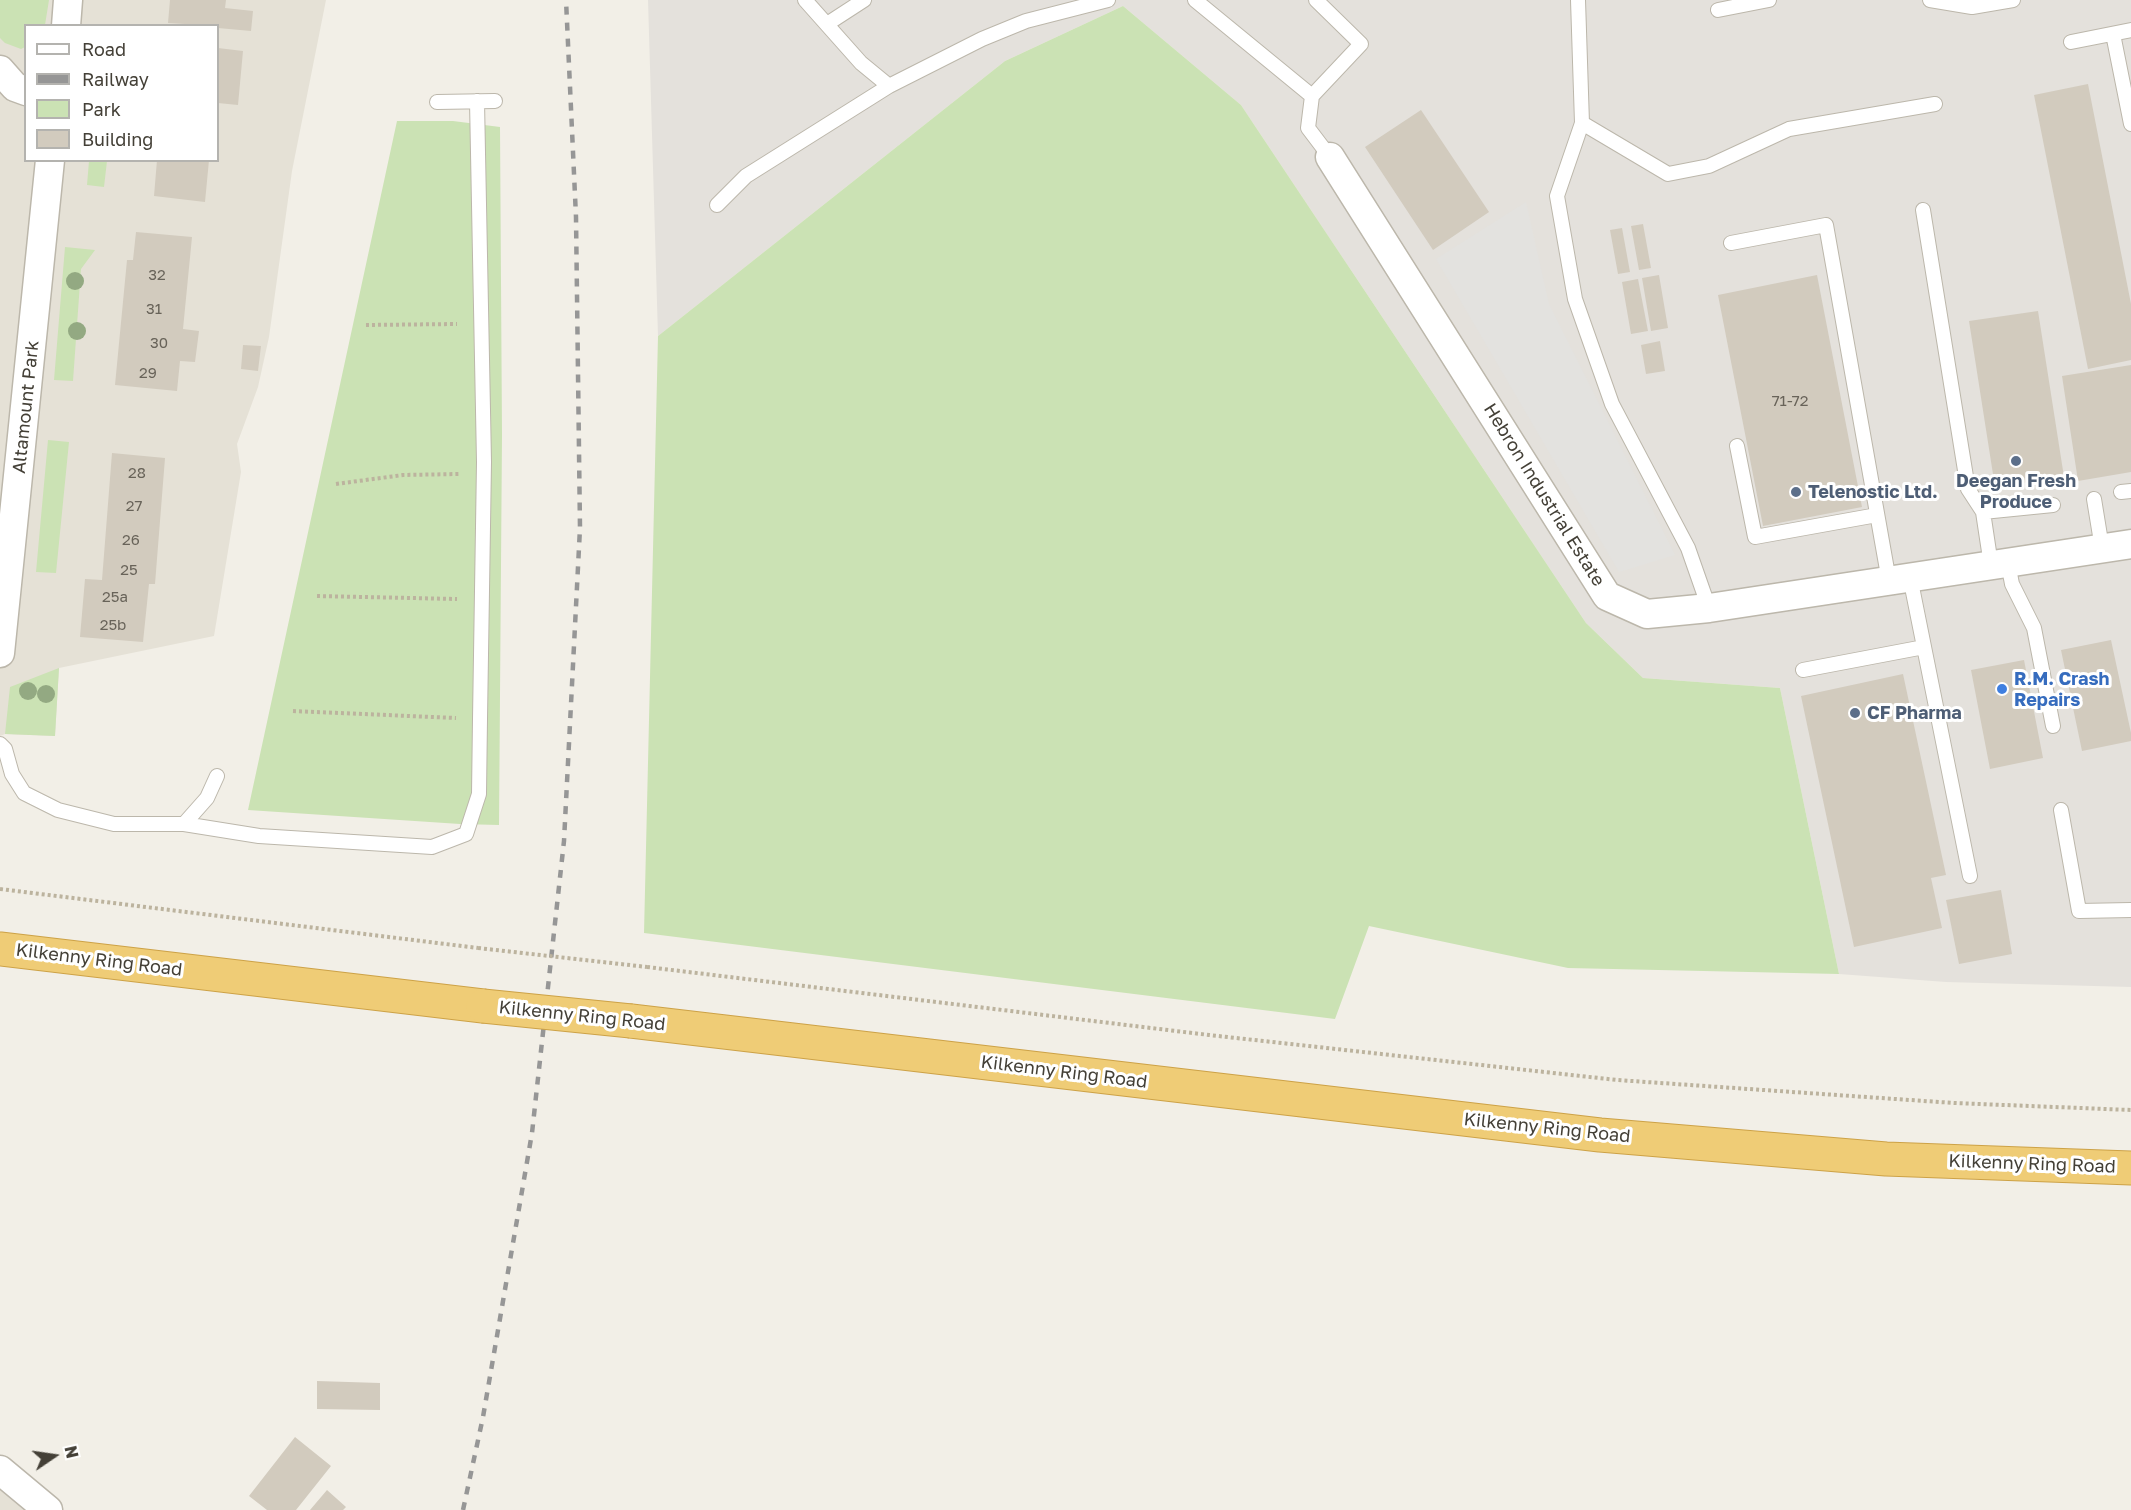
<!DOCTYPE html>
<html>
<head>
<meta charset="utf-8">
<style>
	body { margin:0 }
	#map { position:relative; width:2131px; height:1510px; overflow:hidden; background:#f2efe7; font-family:"Golos Text",sans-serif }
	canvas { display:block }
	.legend { position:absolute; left:24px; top:24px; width:195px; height:138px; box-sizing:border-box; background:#fff; border:2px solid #b4b3af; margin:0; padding:8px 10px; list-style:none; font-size:18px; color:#444037 }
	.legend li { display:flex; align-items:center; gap:12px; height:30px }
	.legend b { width:30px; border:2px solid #b4b3af }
	.north { position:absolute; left:24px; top:1426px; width:60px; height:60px; -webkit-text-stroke:4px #fff; paint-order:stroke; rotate:77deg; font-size:16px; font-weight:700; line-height:24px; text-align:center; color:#444037 }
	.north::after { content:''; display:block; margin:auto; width:21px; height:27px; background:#444037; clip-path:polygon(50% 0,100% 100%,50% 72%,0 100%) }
</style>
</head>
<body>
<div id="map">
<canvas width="2131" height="1510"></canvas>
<ul class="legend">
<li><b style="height:8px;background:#fff"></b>Road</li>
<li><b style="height:8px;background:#969696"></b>Railway</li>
<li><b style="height:16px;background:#cbe2b4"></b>Park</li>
<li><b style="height:16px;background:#d2cbbe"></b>Building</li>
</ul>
<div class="north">N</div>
</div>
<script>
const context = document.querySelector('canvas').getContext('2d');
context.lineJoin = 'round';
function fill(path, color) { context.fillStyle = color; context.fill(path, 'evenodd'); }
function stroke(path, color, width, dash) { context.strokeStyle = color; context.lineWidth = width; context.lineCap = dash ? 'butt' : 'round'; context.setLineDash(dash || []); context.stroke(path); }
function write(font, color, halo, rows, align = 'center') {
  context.font = font + ' "Golos Text",sans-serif'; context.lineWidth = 6; context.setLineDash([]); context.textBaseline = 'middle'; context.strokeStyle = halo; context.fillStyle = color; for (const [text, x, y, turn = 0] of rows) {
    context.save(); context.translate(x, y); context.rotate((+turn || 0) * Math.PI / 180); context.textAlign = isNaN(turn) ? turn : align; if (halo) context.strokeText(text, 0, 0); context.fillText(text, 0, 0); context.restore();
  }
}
fill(new Path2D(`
	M0,0H326L292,171L269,337L258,387L237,444L241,472L214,636L59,668L55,736L5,734L0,736ZM26,26H218V160H26Z
	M0,1486L27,1510H0Z`), '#e5e1d6');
fill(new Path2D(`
	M648,0H2131V987L1946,982L1839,974L1780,688L1643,678L1586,623L1241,105L1123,6L1005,61L658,336Z`), '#e4e1dc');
fill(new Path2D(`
	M0,0H49L45,25L26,26L25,47L21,49L5,43L0,38Z
	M1123,6L1241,105L1586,623L1643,678L1780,688L1839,974L1568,968L1369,926L1335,1019L644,933L658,336L1005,61Z
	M397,121H453L500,127L502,435L499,825L460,824L248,810Z
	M89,161H107L104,187L87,185Z
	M65,247L95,250L81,269L73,381L54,380Z
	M48,440L69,442L56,573L36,572Z
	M59,668L55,736L5,734L10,687Z`), '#cbe2b4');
fill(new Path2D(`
	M1526,202L1549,304L1675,555L1619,572L1436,259Z`), '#e3e2df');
fill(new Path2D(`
	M170,0H226L225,8L253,11L251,31L218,28V26L168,23Z
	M218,48L243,51L238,105L218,103Z
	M2088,84L2131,304V360L2088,369L2034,95Z
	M1421,110L1489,212L1433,250L1365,147Z
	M157,160H209L205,202L154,196Z
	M1643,224L1651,268L1639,270L1631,226Z
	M1622,228L1630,272L1618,274L1610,230Z
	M136,232L192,237L183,329L199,331L195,362L180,361L177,391L115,385L127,260H133Z
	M1659,275L1668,328L1651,331L1642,278Z
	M1817,275L1862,507L1763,526L1718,295Z
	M1638,279L1648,331L1631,334L1622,282Z
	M2038,311L2064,477L1995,487L1969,321Z
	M1660,341L1665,371L1646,374L1641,345Z
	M243,345L261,346L258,371L241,369Z
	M2131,365V472L2078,481L2062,376Z
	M112,453L165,458L155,584H149L143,642L80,637L85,579L102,580Z
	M2111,640L2131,733V741L2082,751L2061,650Z
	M2024,660L2043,758L1990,769L1971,670Z
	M1903,674L1946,875L1931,878L1942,928L1854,947L1801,696Z
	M2001,890L2012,954L1959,964L1946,900Z
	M317,1381L380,1383V1410L317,1409Z
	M295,1437L331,1466L296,1510H267L249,1496Z
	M327,1490L346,1507L343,1510H310Z`), '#d2cbbe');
const lane = new Path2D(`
	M805,0L861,63L889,86
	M1195,0L1312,96
	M1316,0L1361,44L1312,96L1308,128L1330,157
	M1578,0L1582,123L1557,196L1575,299L1612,404L1688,548L1709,608
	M1930,0L1972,7L2013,0
	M1718,10L1769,0
	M827,24L864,0
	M2113,34L2131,124
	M2071,42L2131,30
	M437,102L495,101
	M1582,123L1668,174L1709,166L1789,129L1935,104
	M717,205L746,176L889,86L982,39L1026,21L1108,0
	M1923,210L1968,489L1983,512L1991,565
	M1731,243L1826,225L1889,581
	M1737,446L1755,537L1877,515
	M2121,492L2131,491
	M2094,499L2102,548
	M1983,512L2053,505
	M2008,563L2012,584L2034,628L2053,726
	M1910,577L1970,876
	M1803,670L1924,647
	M0,744L5,749L12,774L24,793L58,810L114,824H184L259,836L432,847L466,834L479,794L480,719L484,462L477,101
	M2061,810L2079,911L2131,910
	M184,824L207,798L217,776`);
const street = new Path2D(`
	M66,26L68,0
	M0,70L15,87L26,91
	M1330,157L1607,596L1647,614L1709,608L2131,544
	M0,653L50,160
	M0,1470L48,1510`);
const highway = new Path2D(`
	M0,949L483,1006
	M631,1021L1600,1135L1886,1159L2131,1168`);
stroke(lane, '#bcb7ab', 16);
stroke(street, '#bcb7ab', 31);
stroke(highway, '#cda247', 35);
stroke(new Path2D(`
	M366,325L457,324
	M336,484L403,475L459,474
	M317,596L457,599
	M293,711L456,718
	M0,889L478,948
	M647,967L1209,1035L1617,1080L1954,1103L2131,1110`), '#bcb39e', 4, [3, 3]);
stroke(lane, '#fff', 14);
stroke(street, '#fff', 28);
stroke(highway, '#efcc76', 33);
stroke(new Path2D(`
	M463,1510L483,1417L532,1133L564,841L580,528L576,217L566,0`), '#969696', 4.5, [8, 8]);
const highwayBridge = new Path2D(`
	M483,1006L631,1021`);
stroke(highwayBridge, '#cda247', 35, []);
stroke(new Path2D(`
	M478,948L647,967`), '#bcb39e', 4, [3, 3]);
stroke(highwayBridge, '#efcc76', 33);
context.fillStyle = '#93a982';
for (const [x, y] of [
	[75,281],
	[77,331],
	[28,691],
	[46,694]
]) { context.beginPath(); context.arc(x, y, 9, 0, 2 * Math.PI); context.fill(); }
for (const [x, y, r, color] of [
	[2016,461,6,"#5c6f8a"],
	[1796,492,6,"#5c6f8a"],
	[2002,689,6,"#3f7fe0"],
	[1855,713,6,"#5c6f8a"]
]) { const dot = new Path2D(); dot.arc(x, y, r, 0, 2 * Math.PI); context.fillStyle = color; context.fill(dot); stroke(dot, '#fff', 2); }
write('15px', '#686359', null, [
	["32",157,275],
	["31",154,309],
	["30",159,343],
	["29",148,373],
	["71-72",1790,401],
	["28",137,473],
	["27",134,506],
	["26",131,540],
	["25",129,570],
	["25a",115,597],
	["25b",113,625]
]);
write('18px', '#444037', '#fff', [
	["Altamount Park",26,407,-84],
	["Hebron Industrial Estate",1544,495,58],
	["Kilkenny Ring Road",99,960,7],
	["Kilkenny Ring Road",582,1016,6],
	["Kilkenny Ring Road",1064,1072,7],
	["Kilkenny Ring Road",1547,1128,6],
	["Kilkenny Ring Road",2032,1164,2]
]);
write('bold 18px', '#4e5e75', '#fff', [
	["Deegan Fresh",2016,481,"center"],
	["Produce",2016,502,"center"],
	["Telenostic Ltd.",1808,492],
	["CF Pharma",1867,713]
], 'left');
write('bold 18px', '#366cbe', '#fff', [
	["R.M. Crash",2014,679],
	["Repairs",2014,700]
], 'left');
</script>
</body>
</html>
